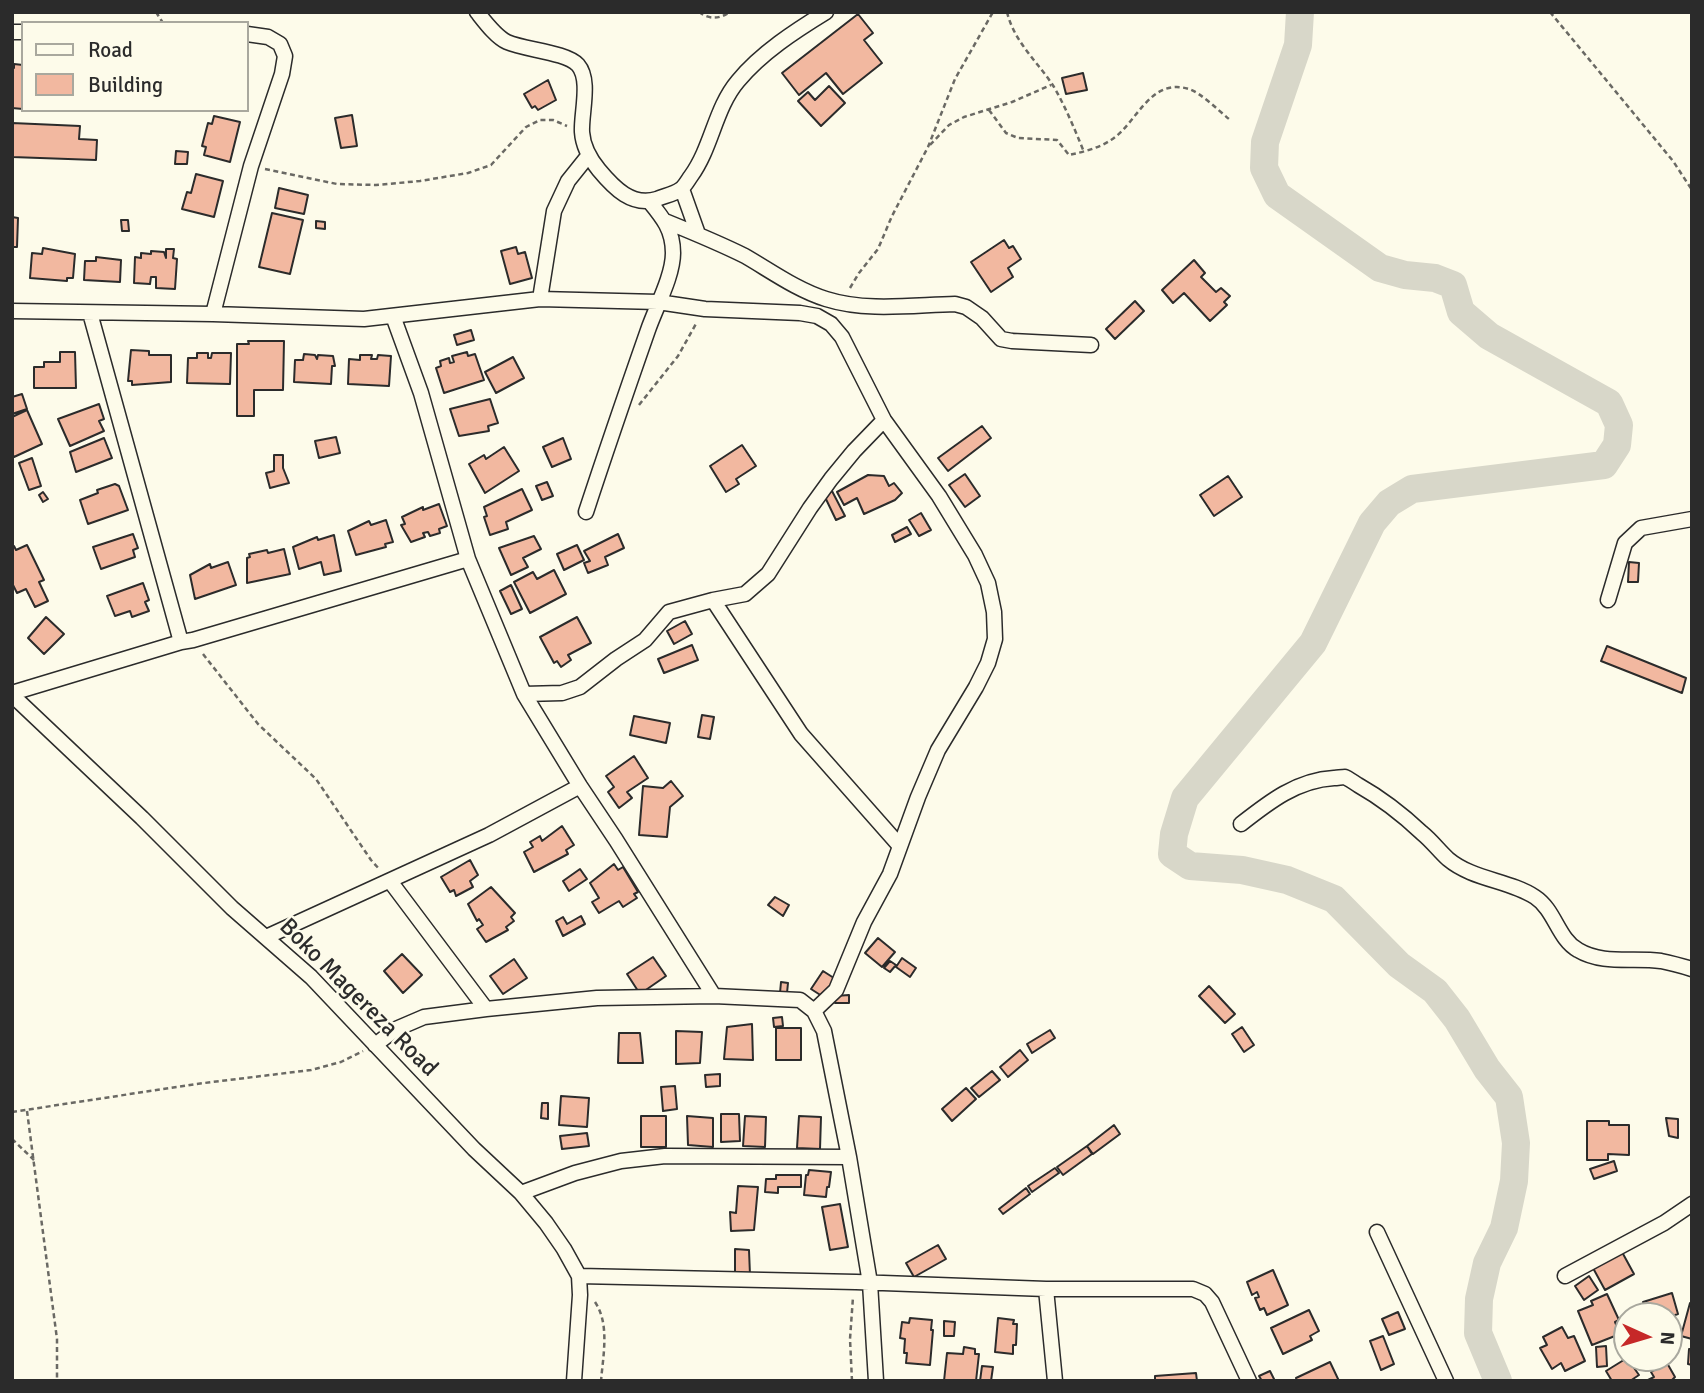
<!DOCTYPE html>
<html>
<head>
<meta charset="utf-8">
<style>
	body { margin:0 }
	#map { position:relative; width:1704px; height:1393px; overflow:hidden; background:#fdfbea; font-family:Signika,sans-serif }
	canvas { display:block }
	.frame { position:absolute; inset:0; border:14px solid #2b2b2b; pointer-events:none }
	.legend { position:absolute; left:21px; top:21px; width:228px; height:91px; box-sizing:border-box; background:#fdfbea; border:2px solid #a9a89e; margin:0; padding:9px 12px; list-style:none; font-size:21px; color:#2b2b2b }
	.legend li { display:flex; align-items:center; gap:14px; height:35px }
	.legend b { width:35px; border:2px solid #a9a89e }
	.north { position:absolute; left:1613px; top:1302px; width:70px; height:70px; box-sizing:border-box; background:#fdfbea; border:2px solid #a9a89e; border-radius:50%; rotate:94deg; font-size:19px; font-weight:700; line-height:28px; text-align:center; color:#2b2b2b }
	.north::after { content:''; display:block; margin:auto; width:24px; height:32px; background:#c62828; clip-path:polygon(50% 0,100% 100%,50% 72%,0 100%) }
</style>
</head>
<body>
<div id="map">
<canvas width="1704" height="1393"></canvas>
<div class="frame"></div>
<ul class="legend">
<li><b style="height:9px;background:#fdfbea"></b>Road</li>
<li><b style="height:19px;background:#f2b8a0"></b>Building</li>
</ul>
<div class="north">N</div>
</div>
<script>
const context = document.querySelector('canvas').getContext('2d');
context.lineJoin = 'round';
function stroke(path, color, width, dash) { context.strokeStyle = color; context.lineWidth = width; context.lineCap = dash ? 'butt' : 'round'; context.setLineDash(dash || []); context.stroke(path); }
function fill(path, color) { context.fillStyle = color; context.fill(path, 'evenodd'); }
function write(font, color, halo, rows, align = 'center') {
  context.font = font + ' Signika,sans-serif'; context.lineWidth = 5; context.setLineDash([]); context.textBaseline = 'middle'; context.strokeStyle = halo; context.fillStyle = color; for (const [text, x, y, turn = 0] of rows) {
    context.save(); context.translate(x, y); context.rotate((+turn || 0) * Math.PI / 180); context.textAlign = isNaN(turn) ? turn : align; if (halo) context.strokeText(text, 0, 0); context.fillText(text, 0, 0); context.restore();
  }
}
stroke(new Path2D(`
	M1300,12L1298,45L1265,142L1264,168L1277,195L1380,268L1405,275L1435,278L1453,285L1461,312L1489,336L1609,403L1619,425L1617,445L1604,465L1412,489L1389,503L1372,523L1313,643L1185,798L1174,834L1172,854L1190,866L1242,870L1287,880L1334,899L1399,965L1435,991L1457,1019L1487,1069L1509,1097L1516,1143L1514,1181L1504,1228L1487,1263L1479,1299L1478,1333L1498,1381`), '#d8d7c9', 28);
const building = new Path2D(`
	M858,14L873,33L864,40L882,63L843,94L826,73L799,95L782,73Z
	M14,64L23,65V109L12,108V68H14Z
	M1083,73L1087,90L1066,94L1062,78Z
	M548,80L556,100L538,110L535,106L532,108L524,94Z
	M829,86L845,103L821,126L798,101L808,92L815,100Z
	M352,115L357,146L341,148L335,118Z
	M214,116L240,122L230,162L204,155L206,147L202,146L208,123L212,124Z
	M12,123L80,126L79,139L97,140L96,160L12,157Z
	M176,151L188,152L187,164H175Z
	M196,174L223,181L214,217L182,209L187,192L191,193Z
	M279,188L308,195L304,214L275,208Z
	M272,213L303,220L290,274L259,267Z
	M12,217L18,218L17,247H12Z
	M121,220H128L129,231H122Z
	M316,221L325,222V229L316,228Z
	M1004,240L1009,248L1013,246L1021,259L1008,268L1013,277L991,292L971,262Z
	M516,247L518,254L525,252L532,278L510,284L501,251Z
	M43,248L75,254L73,278H67V281L30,278L32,253L42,254Z
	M166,249H174L173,258L177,259L175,289L156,288V277H151L150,284L134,283L135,257L141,258V253L151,254V251L164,252L166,258Z
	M96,257L121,260L120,282L84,280L85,261H96Z
	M1194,260L1205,273L1201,277L1216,292L1221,288L1230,296L1224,302L1227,305L1210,321L1184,293L1173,303L1162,290Z
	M1135,301L1144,311L1115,339L1106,329Z
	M471,330L474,340L457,345L454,335Z
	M248,341H284L283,390H254V416H237V344H249Z
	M131,350L149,351V355H171V382L132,385V381H128Z
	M60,352H75L76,388H34V367H44V362H60Z
	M467,352L468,356L475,354L484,380L444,393L436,368L441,366L440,361L449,358L450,363L454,362L452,356Z
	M197,353H208V358H211L212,353H231L230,384L187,383L188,358H197Z
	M304,354L315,355L317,359L318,355L333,356L335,366H332L331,384L294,382L295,360H303Z
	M360,355H372L371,359H377L378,355L391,356L389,386L348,384L349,359L360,360Z
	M513,357L524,378L496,393L485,372Z
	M22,394L27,409L12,414V397Z
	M490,399L498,423L488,426L489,431L459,436L450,409Z
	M99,404L104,419L99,421L104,431L70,446L58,419Z
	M27,410L42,444L14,457L12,453V417Z
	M982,426L991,438L948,471L938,458Z
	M336,437L340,453L319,458L315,441Z
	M104,438L112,458L76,472L70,452Z
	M563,438L571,459L552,467L543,447Z
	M742,445L756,466L736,479L739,484L726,492L710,466Z
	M504,447L519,471L485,493L469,464L484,455L486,459Z
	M274,455H283V468L289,483L270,488L266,473L274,471Z
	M32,458L41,486L29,490L19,463Z
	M965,474L980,496L965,507L949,485Z
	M868,475L884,476L889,486L894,483L902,493L895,500L864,514L857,498L844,505L837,492Z
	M1228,476L1242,497L1214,516L1200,495Z
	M547,482L553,496L542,500L536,486Z
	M115,484L119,486L128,510L88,524L80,500L98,493L97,490Z
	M522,489L532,510L506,522L508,529L490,535L484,517L487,516L484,507Z
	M832,491L845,516L836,520L824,495Z
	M43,492L48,499L43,502L39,495Z
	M439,504L447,526L439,529L440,533L430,536L428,532L423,533L425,537L411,542L401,525L405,524L402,517L423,507V510Z
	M921,513L931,530L919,536L909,520Z
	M386,520L393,542L385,544L386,547L356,555L348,531L369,521L371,525Z
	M907,527L911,534L895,542L892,535Z
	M133,534L138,548L133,550L135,557L101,569L93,547Z
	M618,534L624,548L605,557L608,565L588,573L584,563L590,561L584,551Z
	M334,535L341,571L324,575L321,562L299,569L293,547L317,537L318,540Z
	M534,536L541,549L523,558L528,567L511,575L499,548Z
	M27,545L44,580L39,582L48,601L35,607L26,589L17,593L12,583V546H14L16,550Z
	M577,545L584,560L564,570L557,554Z
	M284,549L290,574L247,583V558L250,557L249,554L267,550L268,553Z
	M228,562L236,585L195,599L190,575L210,564L211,568Z
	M1629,562L1639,563L1638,582H1628Z
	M554,570L566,594L530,613L514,582L533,572L537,579Z
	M143,583L149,600L145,602L149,611L132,617L130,611L115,616L107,596Z
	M511,585L522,609L511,614L500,591Z
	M46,617L64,634L44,654L28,638Z
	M577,617L591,643L568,655L571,660L561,667L557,661L554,663L540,637Z
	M685,621L692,634L674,644L667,631Z
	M692,645L698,660L664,673L658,659Z
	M1607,646L1686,678L1682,693L1601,661Z
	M702,715L714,717L710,739L698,737Z
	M634,716L670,723L666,743L630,735Z
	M634,756L648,778L627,792L632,798L619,808L608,792L614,787L606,776Z
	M671,781L683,796L670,807L667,837L639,835L643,786L663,788Z
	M562,826L574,845L566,850L568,854L534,872L524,852L533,847L530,842L540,836L542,841Z
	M470,860L478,875L470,881L473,887L456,896L454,890L450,892L441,877Z
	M614,864L618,870L623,867L638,892L634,894L637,898L623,907L619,901L599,913L592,902L599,898L590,883Z
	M580,869L587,879L569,891L563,881Z
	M491,887L515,913L511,917L514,921L506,927L508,930L486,942L477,929L483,925L479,919L477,921L468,904Z
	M775,897L789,905L783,916L768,905Z
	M581,916L585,924L563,936L556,921L563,917L567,924Z
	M878,938L895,952L882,967L865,953Z
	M402,954L422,975L403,993L384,971Z
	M653,957L666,976L640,994L627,974Z
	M902,958L916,968L910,977L896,967Z
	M514,959L527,978L503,994L490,976Z
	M890,961L896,965L890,972L884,968Z
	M823,971L837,980L825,998L811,989Z
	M781,982L788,983L787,993H780Z
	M1209,986L1235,1014L1225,1023L1199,996Z
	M849,995V1003H835V996Z
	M782,1017L783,1026L774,1027L773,1018Z
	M752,1024L753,1060L724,1059L727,1027Z
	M1242,1027L1254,1045L1244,1052L1232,1034Z
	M776,1028H801V1060H776Z
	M1050,1030L1055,1038L1032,1053L1027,1044Z
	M676,1031L702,1032L700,1063L676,1064Z
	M619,1033H640L643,1063H618Z
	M1020,1050L1028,1060L1008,1077L1000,1067Z
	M992,1071L1000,1080L979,1097L971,1088Z
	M720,1074V1086L706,1087L705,1075Z
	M675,1086L677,1109L663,1111L661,1087Z
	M966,1088L976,1099L952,1121L942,1109Z
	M561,1096L589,1098L587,1127L559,1125Z
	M542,1103H548V1119L541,1118Z
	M721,1114H739L740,1141L721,1142Z
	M641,1116H666V1147H641Z
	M687,1116L713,1118V1147L688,1145Z
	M745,1116L766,1117L765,1147L743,1146Z
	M799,1116L821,1117L820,1149L797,1148Z
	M1666,1118L1678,1119V1138L1669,1136Z
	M1587,1121H1609V1125H1629V1155L1608,1154V1160H1587Z
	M1114,1125L1120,1134L1093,1154L1087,1146Z
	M587,1133L589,1146L562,1149L560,1136Z
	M1087,1146L1092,1154L1063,1175L1057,1167Z
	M1614,1161L1617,1171L1594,1179L1590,1169Z
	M1055,1168L1059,1173L1032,1192L1028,1186Z
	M809,1170L831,1172L829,1187H827L826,1197L804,1195L806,1175H808Z
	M776,1175H801V1187H778V1193L765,1192L766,1179H776Z
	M738,1186L758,1187L754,1230L731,1231L730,1212L736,1213Z
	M1026,1188L1030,1194L1003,1214L999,1209Z
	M840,1204L848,1247L830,1250L822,1207Z
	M938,1245L946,1259L914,1277L906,1263Z
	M735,1249L749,1250L750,1275L735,1278Z
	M1622,1252L1634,1274L1605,1290L1593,1268Z
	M1273,1270L1288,1305L1267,1315L1264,1308L1260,1310L1255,1298L1259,1297L1257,1292L1252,1295L1247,1282Z
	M1589,1276L1598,1290L1584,1300L1575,1286Z
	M1672,1293L1678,1314L1669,1317L1647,1316L1643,1302Z
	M1607,1294L1619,1320L1615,1322L1620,1334L1592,1345L1578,1311L1593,1305L1591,1301Z
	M1690,1303H1692V1339L1681,1336Z
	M1309,1310L1319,1331L1310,1336L1312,1340L1283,1354L1271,1328Z
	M1398,1312L1405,1329L1389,1335L1382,1319Z
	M910,1318L932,1320L931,1330H933L930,1365L906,1363L907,1353H904L905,1339L900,1338L902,1322L909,1323Z
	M998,1318L1014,1320L1013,1324H1017L1016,1345H1013V1354L995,1352Z
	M944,1321L955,1322L954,1336H944Z
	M1562,1327L1568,1338L1574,1336L1585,1361L1565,1371L1561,1363L1552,1369L1540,1348L1547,1345L1543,1337Z
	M1383,1336L1394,1364L1381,1370L1370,1341Z
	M1606,1346L1607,1366L1597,1367L1596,1347Z
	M964,1347L975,1349V1354H979L976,1381H944L947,1353L963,1354Z
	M1689,1349H1692V1365L1688,1364Z
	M1627,1358L1639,1375L1630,1381H1612L1606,1371Z
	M1637,1358H1662L1643,1369Z
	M1330,1362L1339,1381H1297L1296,1378Z
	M1667,1363L1675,1377L1671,1381H1646L1654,1377L1651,1372Z
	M982,1366L993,1367L991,1381H980Z
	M1270,1371L1275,1381H1262L1259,1376Z
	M1196,1373L1197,1381H1155V1376Z`);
fill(building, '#f2b8a0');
stroke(building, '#2b2b2b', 2);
const minor = new Path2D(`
	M477,12C485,22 496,37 507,42C525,50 566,52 578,65C591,80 581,113 582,132C583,147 590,159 599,170C614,188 632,207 657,199C664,196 675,194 681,189C685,186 688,180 691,176C712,147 715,108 738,81C761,53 795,31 826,12
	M12,32H23
	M682,189L698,234
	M665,221C692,232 719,243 745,256C771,271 797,290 826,299C867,312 913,305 955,304L966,307L982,318L1001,339L1012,341L1091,345
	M540,299L554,211L568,181L588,156
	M12,311L213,314L364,319L540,299L658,302L705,309L800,313L817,316L831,324L842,337L884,420L939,496L975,555L988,583L994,612L995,639L988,663L976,687L938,750L918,797L890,874L864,922L836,990L814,1011
	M90,313L181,642
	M213,314L251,166L282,74L285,56L280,44L268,37L247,34
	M393,316L421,393L468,559L524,694L580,786L616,840L714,996
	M586,512C606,451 627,390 648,330C656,307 673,276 673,253C673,230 663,218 649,201
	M713,600L801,734L899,845
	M1608,600L1625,543L1641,528L1692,519
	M12,693L181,642L193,640L468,559
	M524,694L562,693L580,687L616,659L645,640L669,612L713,600L745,594L768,574L810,508L831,479L854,451L884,420
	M12,695L142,818L232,908L311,977L474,1149L521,1193L546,1223L564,1249L579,1276L580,1295L574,1381
	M1241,824C1269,802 1297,780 1334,778C1338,778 1341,777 1345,777C1349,779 1355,783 1358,785C1381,798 1403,815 1422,833C1432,841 1439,851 1448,859C1473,880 1509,880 1535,897C1555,910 1558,939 1578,950C1603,965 1633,957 1661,961C1671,963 1682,966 1692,969
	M390,881L486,1009
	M266,937L489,835L580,786
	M375,1045L396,1029L424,1017L486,1009L597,998L714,996L800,1000L814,1011L824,1031L849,1157L870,1283L876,1381
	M521,1193L575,1173L621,1161L665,1156L849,1157
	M1377,1232L1446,1381
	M579,1276L856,1282L1046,1289H1193L1205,1294L1212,1302L1249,1381
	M1565,1276L1664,1223L1692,1204
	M1046,1289L1055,1381`);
stroke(minor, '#2b2b2b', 17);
stroke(new Path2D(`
	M156,12L163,23
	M699,12C710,20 719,19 730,12
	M1007,12C1014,42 1038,62 1054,87C1066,108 1075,130 1084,152
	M1550,12L1673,161L1692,190
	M989,110L1006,133L1018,138L1057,140L1069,155C1083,152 1099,148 1111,140C1137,124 1149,77 1189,89C1201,93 1218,110 1229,119
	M930,145L949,125L964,117L1012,102L1051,85
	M265,169L337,184L376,185L420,181L468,173L491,165L526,127L540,120H553L567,126
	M850,288L859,273L878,249L892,216L928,147L955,79L993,12
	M639,405L678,356L697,322
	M203,654L258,724L316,779L371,860L380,870
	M27,1111L57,1339V1381
	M12,1112L196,1084L311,1070L341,1062L363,1051
	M12,1139L34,1160
	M595,1302C610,1324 603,1356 601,1381
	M852,1381L850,1339L853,1297`), '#6a6964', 2.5, [5, 3.5]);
stroke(minor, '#fdfbea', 14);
write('24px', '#2b2b2b', '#fdfbea', [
	["Boko Magereza Road",358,998,45]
]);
</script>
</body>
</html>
